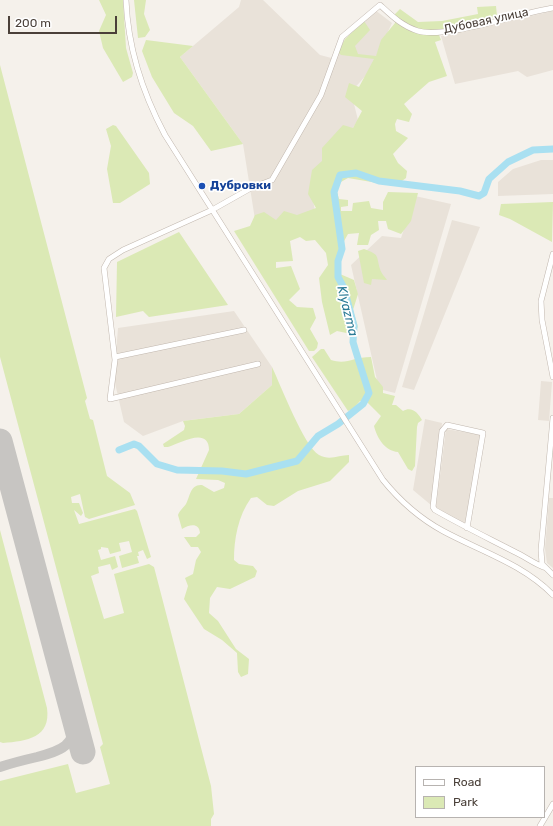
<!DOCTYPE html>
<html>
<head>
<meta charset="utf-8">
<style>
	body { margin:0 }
	#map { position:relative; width:553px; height:826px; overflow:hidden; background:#f5f1eb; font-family:Rubik,sans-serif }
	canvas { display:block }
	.legend { position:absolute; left:415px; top:766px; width:130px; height:52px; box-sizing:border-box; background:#fff; border:1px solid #b7b3b0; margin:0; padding:5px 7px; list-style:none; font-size:12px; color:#4a4039 }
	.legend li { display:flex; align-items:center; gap:8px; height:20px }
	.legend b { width:20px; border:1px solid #b7b3b0 }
	.scale { position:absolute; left:8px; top:16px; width:109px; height:18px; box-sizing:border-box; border:2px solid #4a4039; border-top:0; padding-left:5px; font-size:12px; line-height:14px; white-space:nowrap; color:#4a4039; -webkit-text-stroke:3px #fff; paint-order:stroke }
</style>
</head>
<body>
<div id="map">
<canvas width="553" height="826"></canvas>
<ul class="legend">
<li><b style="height:5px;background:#fff"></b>Road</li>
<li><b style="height:11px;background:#dbe9b5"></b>Park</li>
</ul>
<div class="scale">200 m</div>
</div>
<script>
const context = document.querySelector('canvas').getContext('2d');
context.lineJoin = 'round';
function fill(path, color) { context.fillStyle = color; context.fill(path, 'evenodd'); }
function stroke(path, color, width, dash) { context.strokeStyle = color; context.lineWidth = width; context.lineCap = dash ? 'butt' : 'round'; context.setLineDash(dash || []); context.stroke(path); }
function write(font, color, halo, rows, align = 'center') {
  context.font = font + ' Rubik,sans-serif'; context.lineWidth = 3.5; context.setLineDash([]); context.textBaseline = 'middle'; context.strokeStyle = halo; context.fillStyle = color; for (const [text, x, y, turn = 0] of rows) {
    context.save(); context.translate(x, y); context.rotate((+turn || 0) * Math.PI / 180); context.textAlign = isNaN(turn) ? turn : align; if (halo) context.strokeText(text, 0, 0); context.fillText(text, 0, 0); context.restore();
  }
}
fill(new Path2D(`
	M241,0H263L320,55L335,59L337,53L375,10L392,23L369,72L351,92L358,120L312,192L317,225L257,232L243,144L180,57L239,7Z
	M553,11V70L527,77L518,71L455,84L441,36Z
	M541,160H553V194L498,196V182L513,169Z
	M415,196L451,204L395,393L379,389L351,265L382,236L401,238Z
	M452,220L480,227L414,390L402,387Z
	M234,311L272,367V385L239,414L183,421L143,436L124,422L114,379L118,328Z
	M541,381L552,382L549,421L538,420Z
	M425,419L442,423L431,505L413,490Z
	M446,429L482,435L466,526L436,507Z
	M549,498H553V568L547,563L545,549Z`), '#e9e2d9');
fill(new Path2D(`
	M99,0H123L126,48L133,73L132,77L123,82L103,48L99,31L106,15Z
	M134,0H146L144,14L150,30L145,37L138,38Z
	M496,6L497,16L449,29H440L439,35L441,40L435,42L447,76L429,82L404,104L412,114L409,122L397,119L395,124L396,131L408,138L393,154L398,163L407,171L406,178L395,186L348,178L339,183L337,192L339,199L348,200V206L341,207V211H352L353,203L369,201L371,208L383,210V202L388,192L418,193L411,221L401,234L388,229L386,221H378L379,230L371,235L368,245H357L359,233L348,234L338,252L340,274L354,280L358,294L353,310L358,327L351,334L337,331L330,335L322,302L319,278L328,265L326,253L315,240L306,241L300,237L290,241L293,261L276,262V268L291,266L300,289L289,300L297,307L313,308L316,318L310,329L318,343L317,348L314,351H309L234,231L250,226L255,215L264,212L276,220L284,211L297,215L316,208L308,194L312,170L322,161V148L343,125L353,128L362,111L345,97L349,83L359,87L374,59L341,55L338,52L345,39L364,21L370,30L355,46L358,54L376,56L381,40L395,23L394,15L400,9L418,22L442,21L478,14L477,7Z
	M146,40L193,46L180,57L243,144L211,151L193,126L174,113L152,77L142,51Z
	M0,65L87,398L85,401L90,419L93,420L107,476L130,493L135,505L89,519L85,517L80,494L71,497L72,503H79L83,513L81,516L74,510L79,524L135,509L137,511L151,557L147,559L143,550L138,552L139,556H137L139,563L122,568L119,556L132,552L129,541L119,543L121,551L110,554L108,548L101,547V549L98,550L101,560L115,556L118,567L112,570L110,564L98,567L99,573L91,576L104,619L124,613L114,574L149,564L154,567L211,786L214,814L211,819V826H0V781L68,764L76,793L110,784L100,747L103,744L0,357Z
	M113,125L116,126L149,173L150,184L120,203H113L107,169L111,146L106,129Z
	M553,202L552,242L510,219L499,215L501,204Z
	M179,232L228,305L149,317L143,311L116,317L117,262Z
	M364,249C380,255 376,255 380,269C381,273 385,277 387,280L372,279L371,285L364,283L358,251Z
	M321,349H324L331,360C347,365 353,357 371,357L375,377L383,387V393L395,396L392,405H396L403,411C412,406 418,413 422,420L418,423L417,427L415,466L412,471L408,469L398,452C385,451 377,438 374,426L381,416L366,401H360L353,409L348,411L312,357Z
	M272,367C281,386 304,446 319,455C330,461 339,455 349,455V462L330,481L298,491L274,506L267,505L257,497L251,498C238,516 234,539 234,560L239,564L253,566L257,571L255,577L230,589L217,587L210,598L209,613L218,621L236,649L249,659L248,674L241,677L238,672L237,653L222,640L204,629L184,599L188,586L185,578L193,574L196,560L201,552L198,547H191L184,537H196L200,533C199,522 189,525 182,529L178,515C180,510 183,508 186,504C190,497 190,484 202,485L214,492L224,488L225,483L218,480L196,479L209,450C209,426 180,443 168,447H164L163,444L184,430L185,426L183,421L239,414L272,385Z
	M0,530L47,708C51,738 27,741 3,743L0,742Z`), '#dbe9b5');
stroke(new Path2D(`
	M119,450L134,444L139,446L157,464L177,470L222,471L246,474L297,461L318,436L338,424L363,404L369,393L356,352L353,342L354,326L344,288L338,277V261L342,249L334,192L340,175L356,173L379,181L460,191L479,196L484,193L489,179L508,162L533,150L553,149`), '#a9e0f1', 7);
stroke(new Path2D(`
	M0,767C12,763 24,760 37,757C60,751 77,746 74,717`), '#c7c5c2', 10);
stroke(new Path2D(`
	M0,441L83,752`), '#c7c5c2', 25);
const minor = new Path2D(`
	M126,0C128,49 142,92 165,135L383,480C400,501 419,518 443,531C480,551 523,564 553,595
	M553,254L541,301L542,320L553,377
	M115,357L244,330
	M258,364L110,399L115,360L104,268L109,259L123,250L212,210L251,188L272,180L321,95L342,37L380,5C392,16 402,26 418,31C445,39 521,13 553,8
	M553,418L541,550L542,564L553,575
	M467,528L483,433L447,425L442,431L433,507L435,510C461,525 488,538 515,552C526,557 534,564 546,568
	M540,826L553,804`);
stroke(minor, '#c1b7ae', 6);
stroke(minor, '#fff', 5);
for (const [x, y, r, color] of [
	[202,186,4,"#1a4fb4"]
]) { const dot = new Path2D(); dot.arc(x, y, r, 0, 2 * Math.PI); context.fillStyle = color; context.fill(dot); stroke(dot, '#fff', 1.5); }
write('12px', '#4a4039', '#fff', [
	["Дубовая улица",486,21,-12]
]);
write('bold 12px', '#164399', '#fff', [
	["Дубровки",210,186]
], 'left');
write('italic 13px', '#2b7b96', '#fff', [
	["Klyazma",347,311,76]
]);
</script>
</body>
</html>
